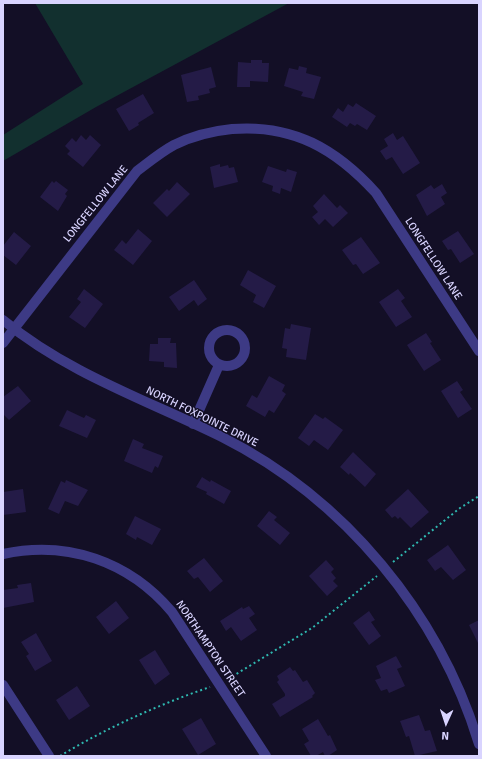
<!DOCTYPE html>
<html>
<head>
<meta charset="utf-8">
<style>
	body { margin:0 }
	#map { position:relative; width:482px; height:759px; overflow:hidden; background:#130f26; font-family:Signika,sans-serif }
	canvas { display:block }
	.frame { position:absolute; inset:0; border:4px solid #d9d4ff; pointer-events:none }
	.north { position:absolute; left:426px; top:703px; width:40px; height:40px; -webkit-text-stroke:3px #130f26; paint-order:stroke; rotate:183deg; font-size:11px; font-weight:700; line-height:16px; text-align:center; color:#d9d4ff }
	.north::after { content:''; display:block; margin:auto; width:14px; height:18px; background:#d9d4ff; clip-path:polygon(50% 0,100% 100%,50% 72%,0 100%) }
</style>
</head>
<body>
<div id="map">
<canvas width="482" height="759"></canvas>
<div class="frame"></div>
<div class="north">N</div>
</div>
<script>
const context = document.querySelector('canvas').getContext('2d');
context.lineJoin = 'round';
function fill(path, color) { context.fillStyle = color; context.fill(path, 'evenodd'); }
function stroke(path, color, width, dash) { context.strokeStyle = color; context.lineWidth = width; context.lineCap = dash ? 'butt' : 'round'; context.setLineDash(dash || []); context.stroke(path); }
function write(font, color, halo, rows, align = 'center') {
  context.font = font + ' Signika,sans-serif'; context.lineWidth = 3; context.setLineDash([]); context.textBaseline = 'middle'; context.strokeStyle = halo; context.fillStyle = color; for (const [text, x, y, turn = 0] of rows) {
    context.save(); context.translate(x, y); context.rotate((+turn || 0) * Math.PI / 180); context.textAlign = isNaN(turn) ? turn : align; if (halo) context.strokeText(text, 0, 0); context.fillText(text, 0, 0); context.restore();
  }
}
fill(new Path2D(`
	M35,3H289L96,107L3,161V135L83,84Z`), '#12302f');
fill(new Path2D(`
	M251,60H262V63H269L268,82L250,81V87H237L238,62L251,63Z
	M299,66L307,68L306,73L321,77L314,99L301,96L303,92L284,86L289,68L298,70Z
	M211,67L216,87L209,89L210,93L198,96L199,100L187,102L181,75Z
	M143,94L154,113L138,123L139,125L129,131L116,109Z
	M356,103L376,116L367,130L357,124L355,126L350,123L347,127L332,117L338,108L343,112L348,104L353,107Z
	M393,133L397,140L403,136L420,163L403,174L392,157L386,160L380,151L388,146L384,139Z
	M81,135L86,140L90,135L101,145L83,167L67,154L70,151L65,146L72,138L76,142Z
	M220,164V167L228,165L229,168L234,167L238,182L214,188L210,167Z
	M268,166L286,172L287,169L297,172L291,192L281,188L280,194L272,191L273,186L262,182Z
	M52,181L54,183L56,181L68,190L65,194L67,196L58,211L40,197Z
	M177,182L190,194L167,217L153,203L167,189L169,191Z
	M442,184L447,193L441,197L445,204L427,216L416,195L431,185L434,189Z
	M324,194L337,208L340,205L348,213L333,227L325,219L319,225L312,217L318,212L313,206Z
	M138,229L152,241L133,265L114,250L122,240L126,244Z
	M458,231L474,254L460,263L451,249L448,250L442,241Z
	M14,232L31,246L16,265L3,255V246Z
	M361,237L380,263L363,274L356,264L353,265L342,250Z
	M248,270L276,286L264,308L253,302L256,295L240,285Z
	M194,280L207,299L198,306L194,300L179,311L169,297Z
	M84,289L103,304L85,328L69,317L81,302L77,299Z
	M398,289L405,298L401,301L412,317L396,327L379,302Z
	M291,324L311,328L306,360L286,357L287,349L282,348L285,328L290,329Z
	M426,333L432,342L430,343L441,360L424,371L407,345Z
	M158,338H171L170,343H176L177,368L164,367V362L149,361L150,344H158Z
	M269,376L285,385L282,391L286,394L274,413L269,410L265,417L246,406L252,395L257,398Z
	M457,381L463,390L460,392L472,409L458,418L441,391Z
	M18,386L31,401L9,420L3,414V397Z
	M67,410L84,418L86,415L96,420L87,438L59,426Z
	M315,414L323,419L325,417L343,430L328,450L314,440L309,446L298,438Z
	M133,439L144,444L142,448L163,456L158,468L155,466L152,473L124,461Z
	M353,452L376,474L365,487L350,473L349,475L340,467Z
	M202,477L210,482L211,480L231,491L224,504L206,494L207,492L196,487Z
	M66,480L88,490L78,506L65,501L59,514L48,509L61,481L65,483Z
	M23,489L26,512L3,515V492Z
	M408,489L429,512L411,528L400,517L398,519L395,516L392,518L385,510Z
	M269,511L277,517L274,520L290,533L280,545L257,526Z
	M135,516L161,529L152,545L137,537L136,540L126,534Z
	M448,545L466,570L453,580L441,567L435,571L427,560Z
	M204,558L223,581L210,592L198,577L194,579L187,571Z
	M326,560L334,569L331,572L336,578L333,581L338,586L327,596L309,576Z
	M31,583L34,602L3,608V590L18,588L17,585Z
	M116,601L129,618L109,634L96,617Z
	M249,606L255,614L249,618L257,630L241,641L231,627L226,631L220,621L242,607L243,609Z
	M369,611L375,620L371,622L381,636L369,645L353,623Z
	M479,620V645L469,625Z
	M36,633L52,661L35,671L26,656L29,654L21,642Z
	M155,650L170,674L155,685L139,660Z
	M396,656L402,667L397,669L405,686L389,693L387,689L381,691L375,680L381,678L376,666Z
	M290,667L293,671L295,670L303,682L307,680L315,693L312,696L313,697L280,717L272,704L285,696V694L277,682L279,680L277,676Z
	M77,686L90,706L69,720L56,700Z
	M419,715L425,731L430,730L437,751L415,756L409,736L406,737L400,721Z
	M201,718L216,744L198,755L182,729Z
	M318,719L328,736L330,735L337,750L328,756H325L323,752L316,756H311L304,744L309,741L302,729Z`), '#241b47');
stroke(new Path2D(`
	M393,562L460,508L479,496
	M228,679L312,628L377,576
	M60,756C108,727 158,705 210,687`), '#2fb8b0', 2, [2, 3]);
stroke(new Path2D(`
	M3,320C69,374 147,400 222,437C345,499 439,613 479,744
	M209 348a18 18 0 1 1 36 0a18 18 0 1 1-36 0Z
	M3,343L137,171C149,162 161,152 174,145C192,136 212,131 232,129C293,124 336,149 376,193L479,351
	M193,424L219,365
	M3,554C67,540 129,561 172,612L266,756
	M3,685L49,756`), '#3d3a85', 10);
write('11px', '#d9d4ff', '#130f26', [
	["LONGFELLOW LANE",96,204,-51],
	["LONGFELLOW LANE",433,259,57],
	["NORTH FOXPOINTE DRIVE",202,417,26],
	["NORTHAMPTON STREET",210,649,56]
]);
</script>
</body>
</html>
